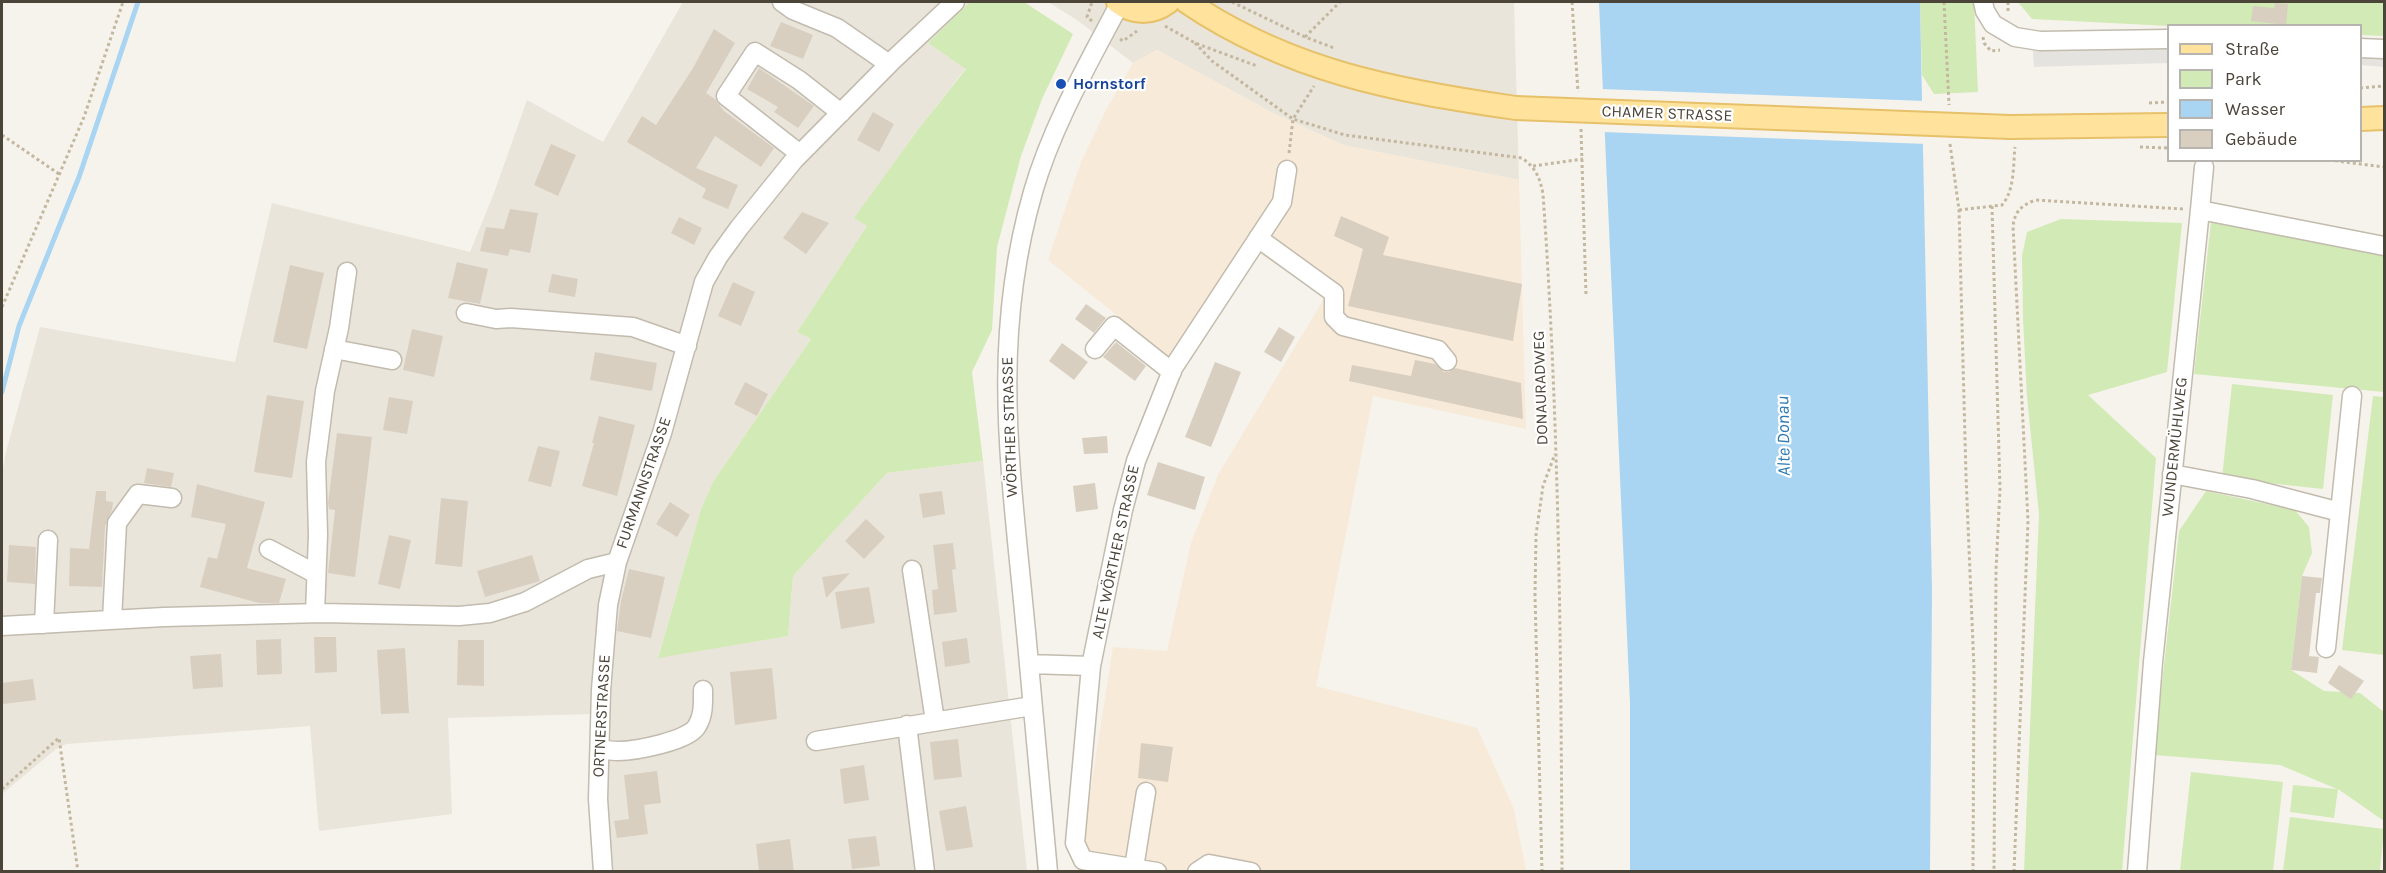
<!DOCTYPE html>
<html>
<head>
<meta charset="utf-8">
<style>
	body { margin:0 }
	#map { position:relative; width:2386px; height:873px; overflow:hidden; background:#f6f3ec; font-family:Karla,sans-serif }
	canvas { display:block }
	.frame { position:absolute; inset:0; border:3px solid #4b4439; pointer-events:none }
	.legend { position:absolute; left:2167px; top:24px; width:195px; height:138px; box-sizing:border-box; background:#fff; border:2px solid #b7b4b0; margin:0; padding:8px 10px; list-style:none; font-size:18px; color:#4b4439 }
	.legend li { display:flex; align-items:center; gap:12px; height:30px }
	.legend b { width:30px; border:2px solid #b7b4b0 }
</style>
</head>
<body>
<div id="map">
<canvas width="2386" height="873"></canvas>
<div class="frame"></div>
<ul class="legend">
<li><b style="height:8px;background:#ffe39c"></b>Straße</li>
<li><b style="height:16px;background:#d2eab5"></b>Park</li>
<li><b style="height:16px;background:#a9d4f2"></b>Wasser</li>
<li><b style="height:16px;background:#d8cfc1"></b>Gebäude</li>
</ul>
</div>
<script>
const context = document.querySelector('canvas').getContext('2d');
context.lineJoin = 'round';
function fill(path, color) { context.fillStyle = color; context.fill(path, 'evenodd'); }
function stroke(path, color, width, dash) { context.strokeStyle = color; context.lineWidth = width; context.lineCap = dash ? 'butt' : 'round'; context.setLineDash(dash || []); context.stroke(path); }
function write(font, color, halo, rows, align = 'center') {
  context.font = font + ' Karla,sans-serif'; context.lineWidth = 4.5; context.setLineDash([]); context.textBaseline = 'middle'; context.strokeStyle = halo; context.fillStyle = color; for (const [text, x, y, turn = 0] of rows) {
    context.save(); context.translate(x, y); context.rotate((+turn || 0) * Math.PI / 180); context.textAlign = isNaN(turn) ? turn : align; if (halo) context.strokeText(text, 0, 0); context.fillText(text, 0, 0); context.restore();
  }
}
fill(new Path2D(`
	M683,2H970L928,43L966,68L920,127L855,218L867,226L797,332L811,339L713,482L701,509L658,657L788,636L793,576L887,473L983,461L1027,871H597L590,825L595,690L592,714L448,718L452,814L319,831L310,726L66,744L56,749L2,794V475L5,456L40,327L235,362L272,203L470,252L494,193L527,100L603,142Z
	M1048,2H1514L1519,180L1343,145L1275,114L1157,50L1133,63L1077,20Z`), '#eae5da');
fill(new Path2D(`
	M1157,50L1275,114L1343,145L1519,180L1526,429L1373,396L1316,686L1477,728L1514,809L1526,871H1078L1113,647L1167,651L1191,543L1218,475L1325,297L1245,244L1174,361L1048,260L1081,162L1106,110L1133,63Z`), '#f7ead8');
fill(new Path2D(`
	M970,2H1024L1073,34L1042,99L1021,156L997,247L992,330L972,372L983,461L887,473L793,576L788,636L658,658L701,509L713,482L811,339L797,332L867,226L854,218L920,127L966,69L928,43Z
	M1920,2H1974L1978,92L1934,94L1922,75Z
	M2018,2H2384V36L2361,35L2360,26H2169L2032,19Z
	M2061,219L2182,223L2167,372L2088,395L2156,458L2122,871H2024L2039,514L2027,397L2023,319L2022,256L2027,232Z
	M2211,222L2384,256V392L2194,374Z
	M2232,384L2333,395L2323,489L2222,478Z
	M2373,396L2384,397V655L2342,650Z
	M2206,491L2295,510L2309,527L2312,553L2302,576L2291,670L2324,691L2360,693L2384,712V821L2338,789L2334,818L2290,812L2293,785L2337,789L2280,765L2154,755L2179,531Z
	M2191,772L2283,782L2273,871H2180Z
	M2290,817L2384,829L2380,871H2283Z`), '#d2eab5');
fill(new Path2D(`
	M2168,48V63L2034,67L2033,51Z
	M2360,52L2384,53V67L2361,65Z`), '#e5e3e0');
fill(new Path2D(`
	M1599,2H1920L1932,590L1930,871H1630V703Z`), '#a9d4f2');
fill(new Path2D(`
	M1601,89L1926,101L1927,144L1603,132Z`), '#f6f3ec');
stroke(new Path2D(`
	M2,392L19,326L79,177L138,2`), '#a9d4f2', 5);
fill(new Path2D(`
	M2275,3L2288,4L2286,25L2251,21L2253,6L2274,8Z
	M781,22L813,35L803,59L770,46Z
	M714,29L735,43L706,93L715,99L724,111L774,148L761,167L715,136L696,168L738,185L728,209L702,198L706,189L627,142L642,116L656,125L693,68Z
	M759,68L814,106L798,128L774,112L778,107L747,89Z
	M873,112L894,124L879,152L857,140Z
	M551,144L576,155L558,196L534,185Z
	M510,209L538,213L530,253L510,249L508,256L480,251L486,227L504,229Z
	M802,212L829,223L806,254L783,238Z
	M1341,216L1389,237L1383,255L1522,284L1513,341L1348,306L1363,249L1334,236Z
	M679,217L702,228L694,245L671,233Z
	M457,262L488,269L480,304L448,298Z
	M290,265L324,273L307,349L273,342Z
	M552,274L578,279L575,297L548,292Z
	M733,282L755,292L741,326L718,316Z
	M1086,304L1106,318L1094,333L1075,319Z
	M1279,327L1295,337L1281,362L1264,352Z
	M412,329L443,336L434,377L403,370Z
	M1116,342L1146,366L1135,381L1103,357Z
	M1062,343L1088,362L1074,380L1049,361Z
	M595,352L657,363L652,391L590,380Z
	M1415,360L1435,364L1444,372H1449L1455,368L1521,383L1523,419L1349,381L1352,365L1411,376Z
	M1215,362L1241,372L1211,447L1185,437Z
	M745,382L768,394L757,416L734,404Z
	M267,395L304,401L292,478L254,472Z
	M389,397L413,401L407,434L383,430Z
	M599,416L635,425L617,496L582,486L594,443H592Z
	M337,433L372,437L355,577L328,573L335,510L329,509L328,503Z
	M1107,436L1108,453L1084,454L1082,438Z
	M538,446L560,451L551,487L528,481Z
	M1158,462L1205,477L1195,510L1147,495Z
	M147,468L174,473L171,487L144,483Z
	M1095,483L1098,509L1076,512L1073,486Z
	M197,484L265,502L247,568L286,579L279,603H259L200,587L208,557L217,559L226,524L191,517Z
	M96,491H106V501L113,502L112,510L105,526L102,587L69,586L70,548L89,549Z
	M942,491L945,514L923,518L919,494Z
	M441,498L468,501L462,567L435,564Z
	M670,502L690,515L677,537L656,524Z
	M866,519L885,537L864,559L845,541Z
	M389,535L411,540L400,589L378,584Z
	M953,543L956,569L952,570L957,612L934,615L932,590L938,589L933,545Z
	M9,545L36,547L35,584L7,582Z
	M532,555L540,581L485,597L477,571Z
	M629,569L665,577L651,638L617,631L621,601Z
	M850,573L826,598L822,577Z
	M2302,576L2322,578L2320,593H2316L2309,656L2319,657L2317,673L2291,670Z
	M869,587L875,623L841,629L835,592Z
	M314,637H336L337,672L315,673Z
	M967,638L970,663L945,667L942,642Z
	M281,639L282,674L257,675L256,640Z
	M458,640H484V686L457,685Z
	M405,648L409,713L381,714L377,650Z
	M221,654L223,687L193,689L190,656Z
	M2339,665L2364,681L2351,699L2328,683Z
	M772,668L777,719L735,725L730,672Z
	M33,679L36,700L3,704L2,683Z
	M958,739L962,777L934,780L930,742Z
	M1141,743L1173,747L1168,782L1138,778Z
	M864,765L869,800L844,804L840,769Z
	M657,771L661,803L644,805L648,834L617,838L614,821L629,819L624,775Z
	M966,806L973,847L946,851L939,811Z
	M876,836L880,866L852,869L848,839Z
	M790,839L794,872H759L756,844Z`), '#d8cfc1');
const minor = new Path2D(`
	M782,2L793,10L837,28L889,64
	M1983,2L1985,11L1993,24L2015,37L2040,41L2168,39
	M2360,48L2384,49
	M800,154L726,96L755,52L799,80L841,113
	M2200,210L2204,167
	M1258,238L1334,293V317L1343,326L1438,350L1447,361
	M466,313L496,319L511,318L633,327L687,346
	M334,349L392,360
	M1095,349L1114,326L1172,372
	M2172,474L2252,489L2340,512
	M269,549L316,574
	M912,570L935,721
	M315,613L318,535L316,462L325,391L339,328L347,272
	M112,620L117,523L138,494L172,498
	M44,624L48,540
	M2,626L164,617L322,613L459,616L490,613L525,602L588,569L617,562
	M2326,648L2352,396
	M1029,664L1091,666
	M907,725L925,872
	M816,741L1032,706
	M600,749C606,750 612,751 618,751C635,751 689,741 697,726C704,715 703,702 703,690
	M1134,868L1146,792
	M603,872L598,799L601,690L608,605L617,562L662,433L704,282L718,257L739,228L794,160L893,60L955,2
	M1048,872C1039,781 1032,691 1023,601C1009,458 992,334 1033,192C1052,126 1088,64 1120,3
	M1157,872L1083,860L1075,843L1091,666L1123,510L1136,461L1173,368L1282,202L1287,170
	M1197,872L1209,864L1251,872
	M2137,872L2153,662L2200,210L2384,246`);
const major = new Path2D(`
	M1118,2C1134,14 1152,14 1168,2
	M1187,2C1289,71 1396,91 1516,108
	M2360,119L2384,118
	M2010,127L2168,125`);
stroke(minor, '#c2bbae', 21);
stroke(major, '#e6c16a', 26);
stroke(new Path2D(`
	M1232,2L1305,37L1334,48
	M1572,2L1578,92
	M1944,2L1949,105
	M2008,2V12
	M1092,21L1087,17L1092,2
	M1165,26L1195,43L1257,66
	M1305,37L1340,2
	M1983,37L1984,43L1991,51L2000,50
	M1120,39L1123,41L1137,31
	M1195,43L1212,61L1293,119L1345,135L1522,158C1536,168 1540,178 1543,194C1559,419 1561,646 1562,872
	M2360,88L2384,86
	M2149,103L2168,102
	M1581,129L1586,295
	M2,135L59,174
	M1950,144L1959,210L1966,476L1974,669L1973,872
	M2140,147L2168,148
	M1289,153L1293,119L1314,86
	M2329,160L2384,167
	M1533,166L1583,159
	M1992,206L2000,489L1996,570L1994,872
	M1959,210L2002,205C2015,190 2013,165 2015,147
	M2,307L84,117L123,2
	M2,789L59,738L78,872
	M1542,872L1535,595L1536,535L1543,486L1555,454
	M2014,872L2028,521L2013,226C2015,211 2021,206 2035,200L2183,209`), '#c4b79f', 3, [3, 3]);
stroke(minor, '#fff', 18);
stroke(major, '#ffe39c', 22);
const majorBridge = new Path2D(`
	M1516,108L2010,127`);
stroke(majorBridge, '#e6c16a', 26, []);
stroke(majorBridge, '#ffe39c', 22);
for (const [x, y, r, color] of [
	[1061,84,6,"#1a4fb4"]
]) { const dot = new Path2D(); dot.arc(x, y, r, 0, 2 * Math.PI); context.fillStyle = color; context.fill(dot); stroke(dot, '#fff', 2); }
write('bold 16px', '#164399', '#fff', [
	["Hornstorf",1073,84]
], 'left');
write('16px', '#4b4439', '#fff', [
	["CHAMER STRASSE",1667,114,2],
	["DONAURADWEG",1541,388,-92],
	["WÖRTHER STRASSE",1010,427,-92],
	["WUNDERMÜHLWEG",2175,447,-84],
	["FURMANNSTRASSE",644,483,-71],
	["ALTE WÖRTHER STRASSE",1116,552,-78],
	["ORTNERSTRASSE",602,716,-87]
]);
write('italic 18px', '#2e7ab2', '#fff', [
	["Alte Donau",1784,436,-91]
]);
</script>
</body>
</html>
